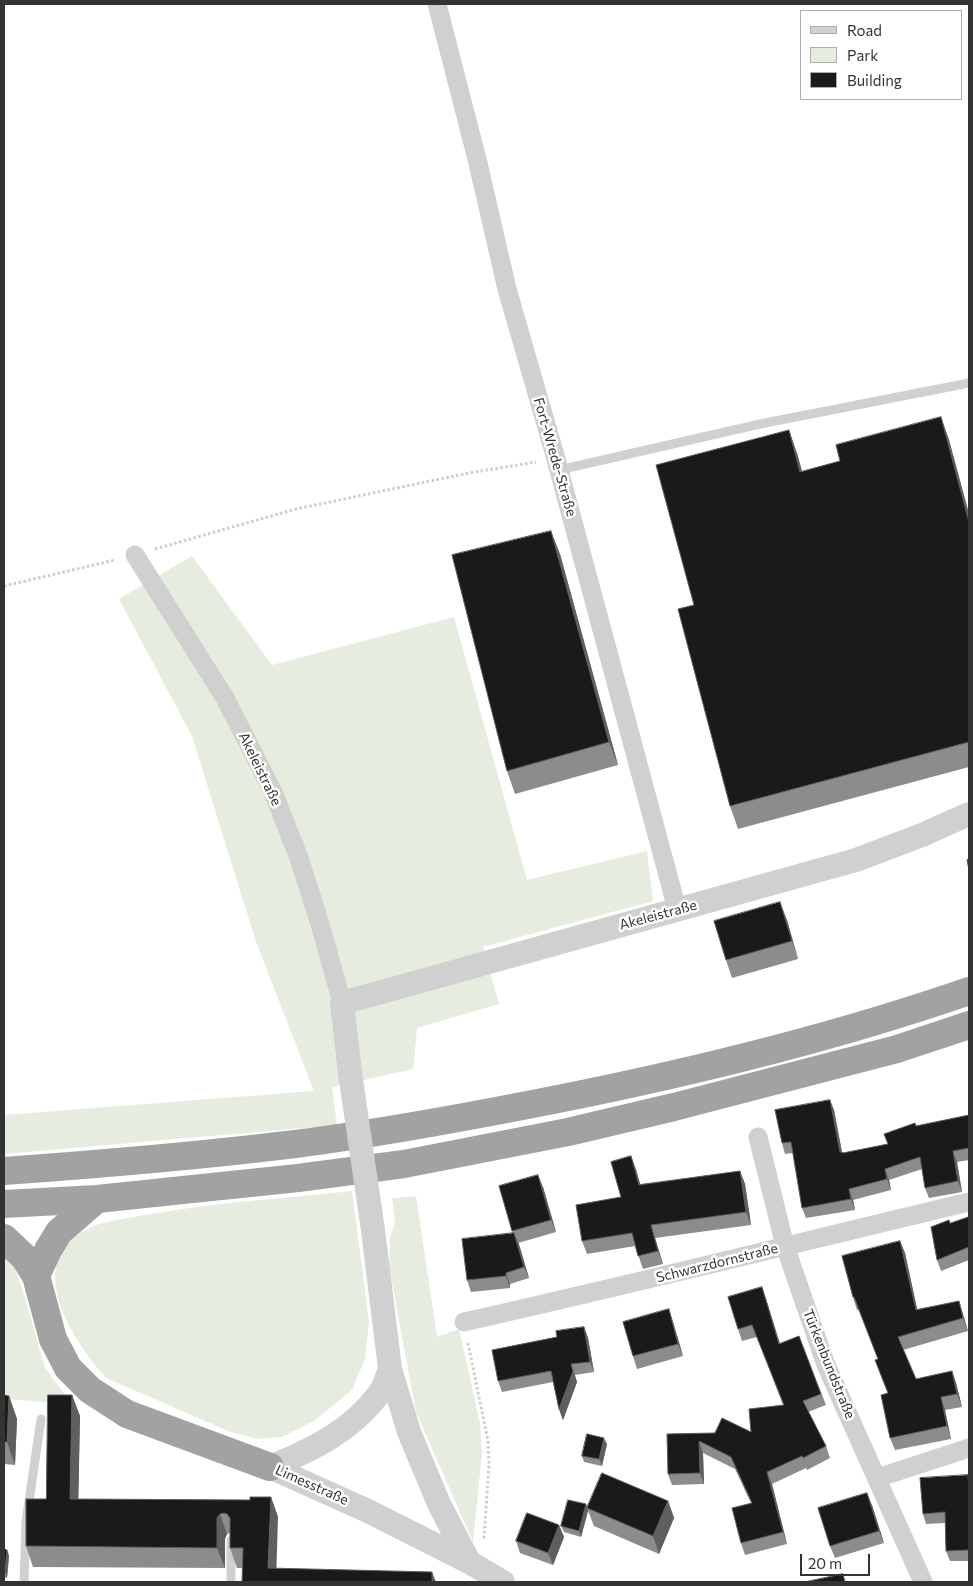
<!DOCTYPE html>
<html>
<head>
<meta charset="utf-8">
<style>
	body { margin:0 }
	#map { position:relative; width:973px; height:1586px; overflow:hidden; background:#fff; font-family:Commissioner,sans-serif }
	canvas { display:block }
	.frame { position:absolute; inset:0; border:5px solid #333; pointer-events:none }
	.legend { position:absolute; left:800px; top:10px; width:162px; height:90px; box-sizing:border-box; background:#fff; border:1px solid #adadad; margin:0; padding:6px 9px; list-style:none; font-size:15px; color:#333 }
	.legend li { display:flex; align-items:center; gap:10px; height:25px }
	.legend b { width:25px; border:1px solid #adadad }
	.scale { position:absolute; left:800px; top:1554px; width:70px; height:22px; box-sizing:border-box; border:2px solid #333; border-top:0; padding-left:6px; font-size:15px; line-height:18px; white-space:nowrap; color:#333; -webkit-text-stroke:4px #fff; paint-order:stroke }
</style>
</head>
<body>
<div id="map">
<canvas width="973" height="1586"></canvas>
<div class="frame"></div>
<ul class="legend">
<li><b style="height:6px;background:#d0d0d0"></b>Road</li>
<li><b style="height:14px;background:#e6ecdf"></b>Park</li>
<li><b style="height:14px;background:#1a1a1a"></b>Building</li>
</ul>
<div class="scale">20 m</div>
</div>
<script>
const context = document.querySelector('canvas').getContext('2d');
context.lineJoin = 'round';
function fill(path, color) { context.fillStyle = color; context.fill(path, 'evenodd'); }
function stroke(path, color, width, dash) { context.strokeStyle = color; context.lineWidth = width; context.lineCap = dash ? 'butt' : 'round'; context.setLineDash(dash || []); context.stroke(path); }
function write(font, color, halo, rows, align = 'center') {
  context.font = font + ' Commissioner,sans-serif'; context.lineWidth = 5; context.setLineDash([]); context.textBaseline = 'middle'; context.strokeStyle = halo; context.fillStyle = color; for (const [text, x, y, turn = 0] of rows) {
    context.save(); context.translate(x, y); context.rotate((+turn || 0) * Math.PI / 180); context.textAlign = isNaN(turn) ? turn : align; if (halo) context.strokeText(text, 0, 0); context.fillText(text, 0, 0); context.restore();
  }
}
fill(new Path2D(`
	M192,556L272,665L454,617L527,880L647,851L653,901L483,947L499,1004L417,1028L413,1069L332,1087L337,1125L4,1154V1115L314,1091L256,942L192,736L119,599Z
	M352,1191L369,1322L365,1359L352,1390L314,1421L282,1437L257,1439L228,1431L106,1378C78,1346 31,1279 70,1241C77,1234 87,1229 96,1225C115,1219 136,1217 156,1213C221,1202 287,1198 352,1191Z
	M416,1196L437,1337L459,1329L480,1423L482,1453L473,1542L416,1412L389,1267L390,1237L395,1223L392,1198Z
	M4,1257L14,1266L23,1291L45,1368L72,1404L4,1399Z`), '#e6ecdf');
stroke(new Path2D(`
	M155,549L296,509L469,473L536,462
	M4,586L115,560
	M468,1343L488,1441L489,1464L484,1539`), '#cdcdcd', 3, [2.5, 2.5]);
stroke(new Path2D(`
	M559,470L760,424L969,383
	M24,1582L26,1522L41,1419
	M231,1582V1540`), '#d0d0d0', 9);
stroke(new Path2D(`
	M437,4L477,159L507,289L556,459L677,909
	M135,555L225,698L273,792L299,858L320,924L342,1003
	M758,1137L785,1246L826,1365L923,1582
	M464,1322C633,1284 801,1242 969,1202
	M877,1478L969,1448`), '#d0d0d0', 19);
stroke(new Path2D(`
	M350,1073L342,1003L856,860L922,835L969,814
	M373,1230L390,1369L409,1432L439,1504L469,1562
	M270,1467L368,1511L469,1562L503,1582
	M270,1467C312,1450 351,1431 379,1394C384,1387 387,1377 390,1369`), '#d0d0d0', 24);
stroke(new Path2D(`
	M4,1171C101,1164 198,1156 295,1144C381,1133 467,1117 553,1100C694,1072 833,1038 969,991
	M4,1204L97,1199L298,1178L404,1164L568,1132L674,1107L897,1049L969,1025
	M4,1238L24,1257L36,1276L53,1339L68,1368L90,1390L127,1414L270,1467
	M36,1276L48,1250L59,1232L97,1199`), '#a2a2a2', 28);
stroke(new Path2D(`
	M350,1073L373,1230`), '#d0d0d0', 24);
fill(new Path2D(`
	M941,417L949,440L969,514V767L738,829L730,806L694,605L797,453L802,471L840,461Z
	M560,554L618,765L515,794L507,771Z
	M787,920L798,959L732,978L726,960Z
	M830,1100L834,1110L842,1152L843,1153L888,1144L916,1126L969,1115V1160L957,1162L962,1192L929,1198L925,1188L922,1169L889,1180L891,1190L853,1200L855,1210L806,1218L802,1208L793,1153L785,1154L782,1143Z
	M631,1156L640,1184L740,1171L745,1184L751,1225L655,1238L663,1264L643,1269L635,1246L587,1254L582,1241L621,1197Z
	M499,1186L543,1187L556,1232L518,1243L529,1278L510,1284V1288L471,1292L467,1280L513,1233Z
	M969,1217V1260L941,1271L937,1260L950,1223Z
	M900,1241L905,1253L917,1309L959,1301L968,1331L903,1350L916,1379L952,1371L956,1383L962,1407L945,1410L951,1439L895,1450L890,1438L888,1393L875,1360L878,1359L859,1310H857L853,1297Z
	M766,1299L780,1343L799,1336L826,1405L808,1412L826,1446L830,1458L807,1470L806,1468L772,1484L787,1544L745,1555L741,1543L751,1503L735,1469L703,1453L704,1484L672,1485L668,1474L667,1434L751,1432L783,1405L757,1337L742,1341L738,1329Z
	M673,1322L683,1356L637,1369L633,1356Z
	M584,1327L588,1338L594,1372L575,1375L577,1382L563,1420L559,1409L553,1382L502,1392L498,1381L557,1337Z
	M4,1395L9,1396L17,1419L15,1465L4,1464Z
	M72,1395L80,1416L78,1499L250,1500L271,1497L278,1517L242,1568H237L230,1548V1533L227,1534L225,1539V1568L33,1567L26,1546L46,1499Z
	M607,1444L602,1466L584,1462L582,1456Z
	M968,1475L969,1478V1561H950L946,1551L945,1523L926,1524L923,1514Z
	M668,1501L674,1518L659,1554L594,1526L587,1508Z
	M586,1504L588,1511L581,1537L564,1532L561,1526Z
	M872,1505L884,1543L835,1558L830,1546Z
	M559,1525L564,1537L553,1565L520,1553L516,1541Z
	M4,1549L7,1550L9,1556L7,1578L4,1577Z`), '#8c8c8c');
fill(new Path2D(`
	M941,417L949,440L969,514V522Z
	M789,430L797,453L808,494L800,472Z
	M551,531L560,554L618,765L609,742Z
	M780,902L787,920L798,959L792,941Z
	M830,1100L834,1110L844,1163L840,1152Z
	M953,1151L957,1162L962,1192L958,1181Z
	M631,1156L636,1169L644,1198L639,1185Z
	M885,1169L889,1180L891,1190L887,1179Z
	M740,1171L745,1184L751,1225L746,1212Z
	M538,1175L543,1187L556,1232L551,1220Z
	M849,1189L853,1200L855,1210L851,1199Z
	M651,1225L663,1264L658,1251Z
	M514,1233L519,1244L529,1278L524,1267Z
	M900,1241L905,1253L920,1322L916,1310Z
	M506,1273L510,1284V1288L506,1276Z
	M762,1287L766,1299L783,1355L779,1344Z
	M959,1301L963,1314L968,1331L963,1318Z
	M669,1309L673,1322L683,1356L678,1344Z
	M584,1327L588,1338L594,1372L590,1362Z
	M571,1364L577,1382L563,1420L559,1409Z
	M952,1371L956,1383L962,1407L957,1394Z
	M72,1395L80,1416L78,1519L70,1499Z
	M9,1396L17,1419L15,1465L7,1442Z
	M941,1397L945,1410L951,1439L947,1426Z
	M604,1438L607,1444L602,1466L599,1459Z
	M699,1441L703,1453L704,1484L700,1473Z
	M767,1472L772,1484L787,1544L783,1532Z
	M867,1493L872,1505L884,1543L879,1531Z
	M271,1497L278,1517L276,1582L268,1568Z
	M668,1501L674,1518L659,1554L653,1536Z
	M586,1504L588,1511L581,1537L579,1531Z
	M220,1514L227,1534L225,1539V1568L217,1548V1518Z
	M559,1525L564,1537L553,1565L548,1553Z
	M7,1550L9,1556L7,1578L5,1571Z
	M432,1572L436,1582H432Z`), '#5f5f5f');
const building = new Path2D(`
	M941,417L969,522V742L730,806L678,609L694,605L656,465L789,430L800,472L840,461L836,445Z
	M551,531L609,742L507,771L452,555Z
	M969,859V870L967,860Z
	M780,902L792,941L726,960L714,921Z
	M830,1100L840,1152H842L843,1153L888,1144L884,1134L915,1123L916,1126L969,1115V1148L953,1151L958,1181L925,1188L920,1157L885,1169L887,1179L849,1189L851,1199L802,1208L791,1142L782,1143L775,1110Z
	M631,1156L639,1185L740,1171L746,1212L651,1225L658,1251L638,1256L632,1233L582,1241L576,1205L621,1197L611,1162Z
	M538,1175L551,1220L512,1231L499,1186Z
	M969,1217V1247L937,1260L931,1227L949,1220L950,1223Z
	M514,1233L524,1267L506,1273V1276L467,1280L462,1239Z
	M900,1241L916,1310L959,1301L963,1318L898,1337L916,1379L952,1371L957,1394L941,1397L947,1426L890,1438L881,1395L888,1393L875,1360L878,1359L854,1297H853L842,1256Z
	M762,1287L779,1344L799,1336L821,1394L803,1401L826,1446L803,1458L802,1456L767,1472L783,1532L741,1543L732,1508L752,1503L731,1457L699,1441L700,1473L668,1474L667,1434L715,1433L722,1418L751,1432L749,1409L784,1405L752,1325L738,1329L728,1297Z
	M669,1309L678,1344L633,1356L623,1322Z
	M584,1327L590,1362L571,1364L573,1371L559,1409L551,1371L498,1381L492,1350L557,1337L556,1331Z
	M4,1395L9,1396L7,1442H4Z
	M48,1395H72L70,1499L250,1500V1497H271L268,1568L432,1572V1582H242L243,1548H230V1518L227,1514L224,1513L220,1514L217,1518V1548L26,1546V1499H46Z
	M587,1434L604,1438L599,1459L582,1456Z
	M602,1473L668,1501L653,1536L587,1508Z
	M968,1475L969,1493V1550L946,1551L945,1512L923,1514L920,1478Z
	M867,1493L879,1531L830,1546L818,1508Z
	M568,1500L586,1504L579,1531L561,1526Z
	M527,1513L559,1525L548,1553L516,1541Z
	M4,1549L7,1550L5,1571H4Z
	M843,1574L845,1582H805Z`);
fill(building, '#1a1a1a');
stroke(building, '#5f5f5f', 1);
write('14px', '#333', '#fff', [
	["Fort-Wrede-Straße",555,457,74],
	["Akeleistraße",260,769,64],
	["Akeleistraße",658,915,-15],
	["Schwarzdornstraße",717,1263,-14],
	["Türkenbundstraße",829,1364,68],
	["Limesstraße",312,1485,24]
]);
</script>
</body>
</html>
